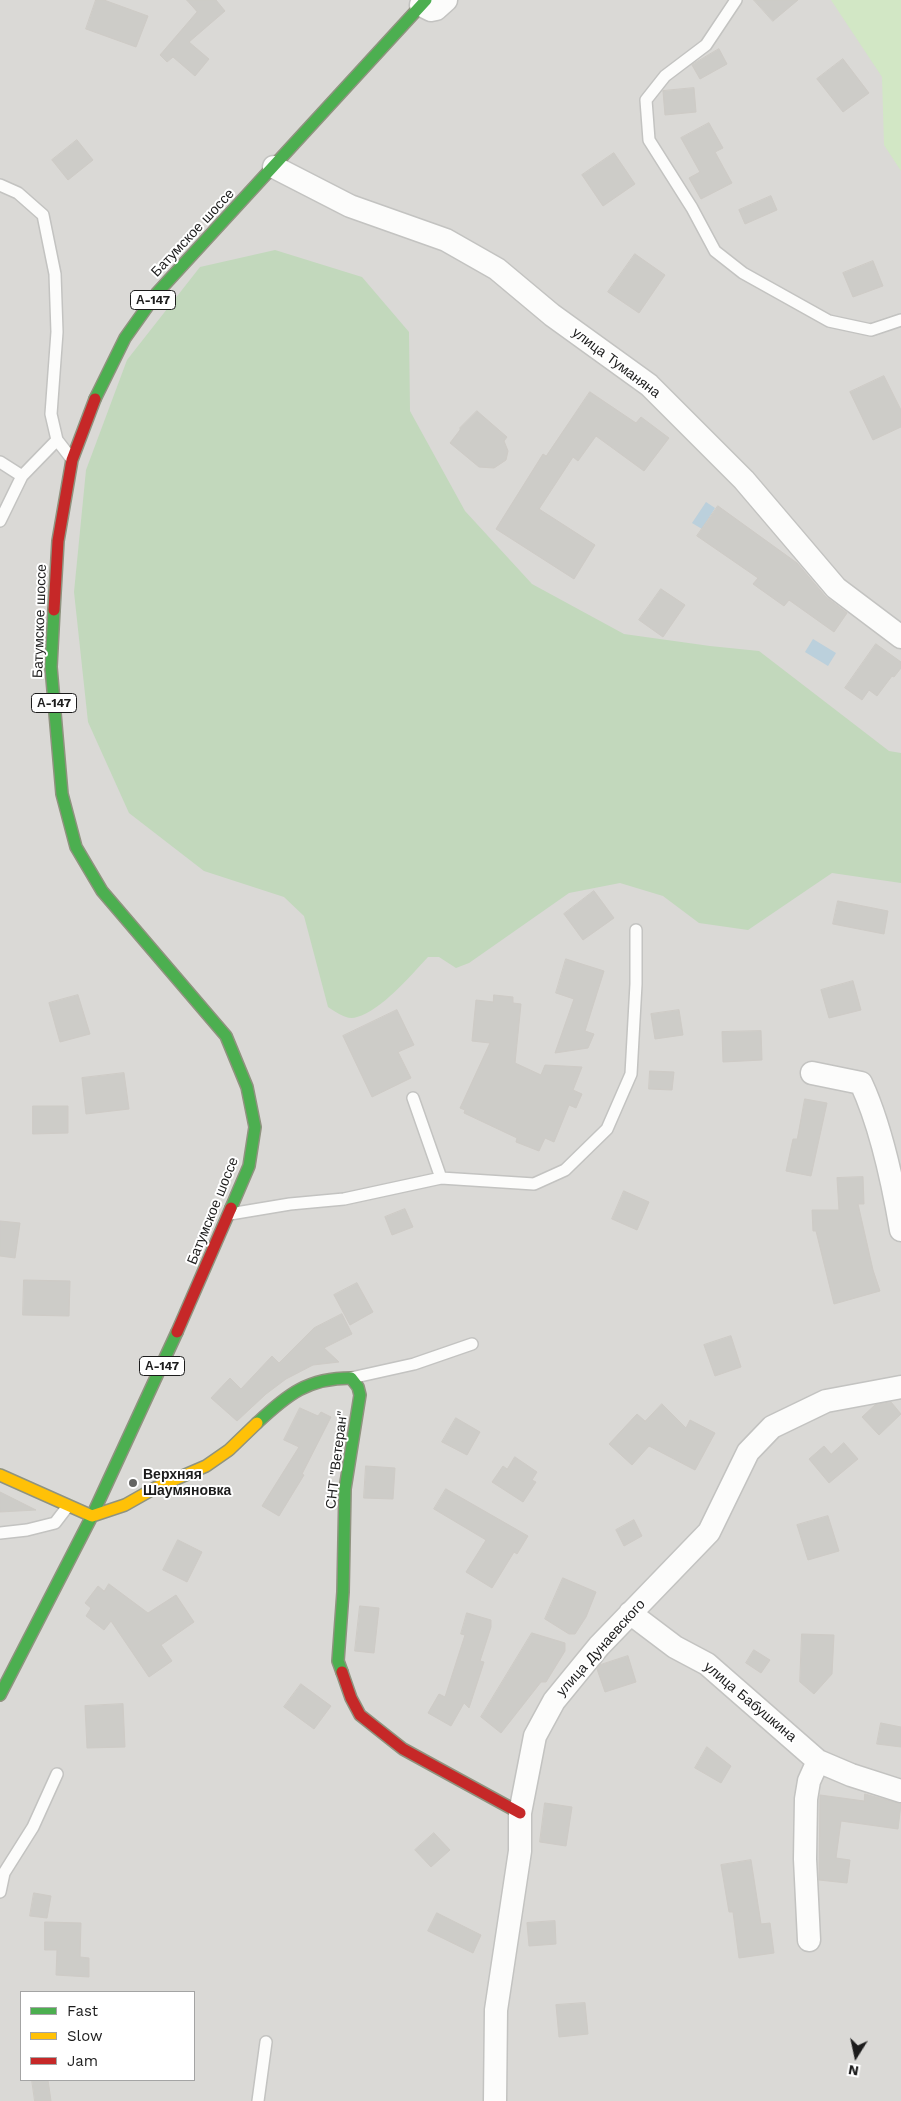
<!DOCTYPE html>
<html>
<head>
<meta charset="utf-8">
<style>
	body { margin:0 }
	#map { position:relative; width:901px; height:2101px; overflow:hidden; background:#ebeae5; font-family:"Work Sans",sans-serif }
	canvas { display:block }
	.legend { position:absolute; left:20px; top:1991px; width:175px; height:90px; box-sizing:border-box; background:#fff; border:1px solid #a4a4a4; margin:0; padding:6px 9px; list-style:none; font-size:15px; color:#1c1c1c }
	.legend li { display:flex; align-items:center; gap:10px; height:25px }
	.legend b { width:25px; border:1px solid #a4a4a4 }
	.north { position:absolute; left:831px; top:2031px; width:50px; height:50px; -webkit-text-stroke:4px #fff; paint-order:stroke; rotate:190deg; font-size:14px; font-weight:700; line-height:20px; text-align:center; color:#1c1c1c }
	.north::after { content:''; display:block; margin:auto; width:18px; height:22px; background:#1c1c1c; clip-path:polygon(50% 0,100% 100%,50% 72%,0 100%) }
</style>
</head>
<body>
<div id="map">
<canvas width="901" height="2101"></canvas>
<ul class="legend">
<li><b style="height:6px;background:#4caf50"></b>Fast</li>
<li><b style="height:6px;background:#ffc107"></b>Slow</li>
<li><b style="height:6px;background:#c62828"></b>Jam</li>
</ul>
<div class="north">N</div>
</div>
<script>
const context = document.querySelector('canvas').getContext('2d');
context.lineJoin = 'round';
function fill(path, color) { context.fillStyle = color; context.fill(path, 'evenodd'); }
function stroke(path, color, width, dash) { context.strokeStyle = color; context.lineWidth = width; context.lineCap = dash ? 'butt' : 'round'; context.setLineDash(dash || []); context.stroke(path); }
function write(font, color, halo, rows, align = 'center') {
  context.font = font + ' "Work Sans",sans-serif'; context.lineWidth = 4; context.setLineDash([]); context.textBaseline = 'middle'; context.strokeStyle = halo; context.fillStyle = color; for (const [text, x, y, turn = 0] of rows) {
    context.save(); context.translate(x, y); context.rotate((+turn || 0) * Math.PI / 180); context.textAlign = isNaN(turn) ? turn : align; if (halo) context.strokeText(text, 0, 0); context.fillText(text, 0, 0); context.restore();
  }
}
fill(new Path2D(`
	M0,0H901V2101H0ZM21,1992H194V2080H21Z`), '#dad9d6');
fill(new Path2D(`
	M831,0H901V171L884,145L882,77Z`), '#d2e7c5');
fill(new Path2D(`
	M275,250L362,277L409,332L410,411L465,511L532,584L624,634L710,646L759,651L889,751L901,753V883L832,873L748,930L699,923L663,896L620,883L569,893L469,963L456,968L439,957H428C410,976 382,1010 357,1017C347,1021 336,1012 328,1007L304,916L284,897L204,871L129,813L88,722L74,592L86,470L127,360L200,267Z`), '#c2d8bc');
fill(new Path2D(`
	M706,502L715,508L702,529L692,523Z
	M813,639L836,653L828,666L805,652Z`), '#bbd0dc');
const building = new Path2D(`
	M96,0H104L148,16L136,47L86,29Z
	M187,0H216L225,11L189,42L209,59L195,76L173,57L167,62L160,55L197,12Z
	M754,0H798L773,21Z
	M719,49L727,64L700,79L692,65Z
	M843,59L869,93L843,112L817,79Z
	M694,88L696,112L665,115L663,91Z
	M709,123L723,148L715,152L732,183L701,199L689,178L700,172L681,138Z
	M77,140L93,160L68,180L52,160Z
	M614,153L635,184L603,206L582,175Z
	M771,196L777,210L745,224L739,210Z
	M635,254L665,275L639,313L608,292Z
	M873,261L883,286L853,297L843,273Z
	M884,376L901,410V427L873,440L850,392Z
	M590,392L636,423L641,417L669,438L644,471L596,436L578,461L573,457L539,509L595,545L574,579L496,529L543,454L546,456Z
	M477,411L507,437L504,441L508,451L506,460L494,468L479,467L450,443L460,430V428Z
	M718,506L797,563L826,597L847,613L834,632L789,600L784,606L753,584L758,578L697,536Z
	M661,589L685,605L663,637L639,620Z
	M876,644L901,662V668L894,677L892,676L877,696L869,690L862,700L845,688Z
	M594,891L614,918L583,940L564,914Z
	M838,901L888,911L884,934L833,924Z
	M566,959L604,971L585,1031L594,1034L588,1048L555,1053L574,999L556,993Z
	M853,981L861,1010L829,1018L821,990Z
	M78,995L90,1034L60,1042L49,1003Z
	M494,995L513,997V1003L521,1004L515,1063L541,1075L545,1065L582,1067L573,1090L582,1094L576,1108L569,1105L554,1142L545,1138L539,1151L516,1142L517,1138L464,1113L465,1110L460,1108L490,1043L472,1041L476,1000L493,1002Z
	M397,1010L414,1045L398,1052L411,1078L372,1097L343,1036Z
	M679,1010L683,1035L655,1039L651,1014Z
	M761,1031L762,1060L723,1062L722,1032Z
	M650,1071L674,1072L672,1090L649,1089Z
	M124,1073L129,1109L86,1114L82,1078Z
	M805,1099L827,1103L811,1176L786,1171L793,1139H797Z
	M33,1106H68V1133L33,1134Z
	M863,1177L864,1204H858L873,1270L880,1291L834,1304L816,1231H813L812,1210H839L837,1178Z
	M624,1191L649,1202L637,1230L612,1219Z
	M405,1209L413,1227L392,1235L385,1217Z
	M0,1221L20,1223L15,1258L0,1256Z
	M24,1280L70,1281L69,1316L23,1315Z
	M357,1283L373,1312L350,1325L334,1295Z
	M342,1314L352,1334L324,1348L339,1362L313,1365L286,1379L266,1394L237,1421L211,1398L230,1378L241,1389L272,1356L279,1363L314,1328Z
	M731,1336L741,1367L715,1376L704,1345Z
	M891,1402L901,1414L879,1435L862,1417L875,1405Z
	M662,1404L686,1428L690,1420L715,1433L695,1470L649,1446L632,1465L609,1444L637,1414L645,1421Z
	M300,1408L318,1416L321,1412L331,1417L302,1474L304,1475L279,1516L262,1506L299,1447L284,1440Z
	M456,1418L480,1432L467,1455L442,1442Z
	M844,1443L858,1459L829,1483L809,1459L824,1446L831,1454Z
	M515,1457L537,1472L532,1480L536,1482L523,1502L492,1482L503,1466L507,1469Z
	M366,1466L395,1468L393,1499L364,1498Z
	M446,1489L528,1536L517,1554L514,1552L492,1588L466,1572L486,1540L434,1509Z
	M0,1492L36,1510L0,1512Z
	M828,1516L839,1551L808,1560L797,1525Z
	M634,1520L642,1536L624,1546L616,1530Z
	M178,1540L202,1552L187,1582L163,1570Z
	M563,1578L596,1592L586,1617L575,1634H569L545,1619Z
	M109,1584L148,1613L176,1595L194,1622L161,1645L172,1661L149,1677L111,1621L104,1630L86,1616L91,1608L85,1603L98,1586L104,1591Z
	M360,1606L379,1608L374,1653L355,1651Z
	M467,1613L491,1620V1627L480,1661L484,1662L469,1708L464,1703L451,1726L428,1713L439,1694L445,1697L465,1635L461,1634Z
	M532,1633L565,1643V1651L546,1682H541L501,1733L481,1717Z
	M802,1634L834,1635L832,1674L814,1694L800,1682Z
	M754,1650L770,1660L761,1673L746,1663Z
	M628,1656L636,1682L605,1692L597,1669L600,1665Z
	M301,1684L331,1706L314,1729L284,1707Z
	M123,1704L125,1747L87,1748L85,1706Z
	M881,1723L901,1727V1747L877,1744Z
	M707,1747L731,1766L721,1783L695,1768Z
	M865,1794L901,1804L898,1829L841,1821L836,1858L850,1860L847,1883L819,1880L820,1795L864,1801Z
	M545,1803L572,1807L566,1846L540,1842Z
	M434,1833L450,1850L431,1867L415,1850Z
	M751,1860L761,1924L770,1923L774,1953L739,1958L733,1912H729L721,1865Z
	M34,1893L51,1896L47,1918L30,1916Z
	M437,1913L481,1935L473,1953L428,1931Z
	M555,1921L556,1944L529,1946L527,1923Z
	M45,1922L81,1923L80,1957L89,1958V1977L56,1975L57,1950H45Z
	M585,2003L588,2034L559,2037L556,2005Z
	M32,2080H48L51,2101H35Z`);
fill(building, '#cdccc8');
stroke(building, '#cecbc6', 1);
const lane = new Path2D(`
	M736,0L706,45L665,76L646,100L649,140L692,208L715,251L743,273L829,321L871,330L901,320
	M0,185L18,193L43,215L55,274L57,332L51,414L57,440L71,458
	M0,462L22,476
	M0,521L22,476L57,440
	M441,1178L534,1184L565,1170L607,1129L631,1074L636,984V930
	M230,1214L290,1204L344,1199L441,1178L413,1098
	M351,1378L414,1364L472,1344
	M0,1533L27,1530L55,1523L68,1506
	M0,1892L4,1873L33,1827L57,1774
	M258,2101L266,2042`);
const street = new Path2D(`
	M421,5L431,10L436,9L446,0
	M274,167L350,206L446,240L497,269L552,315L649,385L744,480L836,588L901,637
	M812,1073L861,1083C881,1126 893,1183 901,1230
	M630,1613L675,1647L707,1664L818,1761L851,1775L901,1791
	M809,1940L805,1859L806,1799L809,1781L818,1761
	M495,2101L496,2010L520,1851V1813L535,1736L554,1701L599,1646L709,1532L748,1452L772,1427L826,1401L901,1387`);
const fast = new Path2D(`
	M95,399L125,338L157,293L426,0
	M54,610L51,667L62,794L76,847L102,891L226,1036L247,1087L255,1127L249,1166L231,1208
	M257,1423C288,1394 308,1378 351,1378L358,1387L360,1395L345,1489L343,1592L338,1661L342,1672
	M0,1695L92,1516L177,1332`);
const slow = new Path2D(`
	M0,1475L92,1516L125,1505L155,1488L206,1466L229,1450L257,1423`);
const jam = new Path2D(`
	M54,610L58,541L72,460L95,399
	M177,1332L231,1208
	M342,1672L351,1698L360,1715L403,1749L520,1813`);
stroke(lane, '#c3c3c1', 14);
stroke(street, '#c3c3c1', 25);
stroke(fast, '#8f937f', 14);
stroke(slow, '#8f937f', 14);
stroke(jam, '#8f937f', 14);
stroke(lane, '#fcfcfb', 11);
stroke(street, '#fcfcfb', 22);
stroke(fast, '#4caf50', 11);
stroke(slow, '#ffc107', 11);
stroke(jam, '#c62828', 11);
for (const [x, y, r, color] of [
	[133,1483,5,"#646462"]
]) { const dot = new Path2D(); dot.arc(x, y, r, 0, 2 * Math.PI); context.fillStyle = color; context.fill(dot); stroke(dot, '#fff', 2); }
for (const [x, y, w] of [
	[153,300,45],
	[54,703,45],
	[162,1366,45]
]) { const box = new Path2D(); box.roundRect(x - w / 2, y - 9.5, w, 19, 4); context.fillStyle = '#fff'; context.fill(box); stroke(box, '#1c1c1c', 1); }
write('bold 12px', '#1c1c1c', null, [
	["А-147",153,300],
	["А-147",54,703],
	["А-147",162,1366]
]);
write('14px', '#1c1c1c', '#fff', [
	["Батумское шоссе",193,233,-47],
	["улица Туманяна",616,363,37],
	["Батумское шоссе",40,621,-88],
	["Батумское шоссе",213,1211,-68],
	["СНТ \"Ветеран\"",337,1460,-83],
	["улица Дунаевского",601,1648,-48],
	["улица Бабушкина",750,1702,40]
]);
write('bold 14px', '#1c1c1c', '#fff', [
	["Верхняя",143,1475],
	["Шаумяновка",143,1491]
], 'left');
</script>
</body>
</html>
